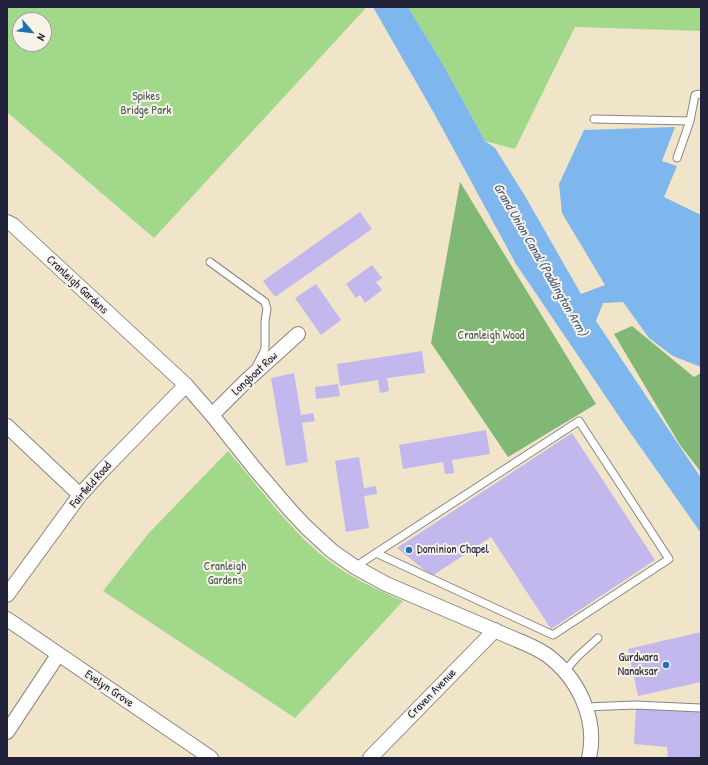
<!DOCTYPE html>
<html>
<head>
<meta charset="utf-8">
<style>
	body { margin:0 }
	#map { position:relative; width:708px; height:765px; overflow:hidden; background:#f0e5c9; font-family:"Patrick Hand",sans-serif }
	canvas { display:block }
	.frame { position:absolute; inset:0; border:8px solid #22223b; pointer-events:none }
	.north { position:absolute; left:12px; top:12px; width:40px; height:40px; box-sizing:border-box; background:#f7f3e8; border:1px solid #a29fa3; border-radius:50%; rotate:118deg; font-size:11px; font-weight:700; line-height:16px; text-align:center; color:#22223b }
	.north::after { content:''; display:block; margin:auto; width:14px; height:18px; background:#1f6fb2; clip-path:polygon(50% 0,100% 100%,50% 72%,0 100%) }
</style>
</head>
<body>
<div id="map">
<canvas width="708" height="765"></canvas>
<div class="frame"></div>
<div class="north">N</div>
</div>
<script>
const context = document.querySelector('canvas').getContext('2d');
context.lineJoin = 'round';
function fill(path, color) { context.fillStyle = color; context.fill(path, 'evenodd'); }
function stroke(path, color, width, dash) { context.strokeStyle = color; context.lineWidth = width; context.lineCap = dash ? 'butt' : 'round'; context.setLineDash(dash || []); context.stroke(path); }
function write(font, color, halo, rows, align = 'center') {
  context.font = font + ' "Patrick Hand",sans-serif'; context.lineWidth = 4; context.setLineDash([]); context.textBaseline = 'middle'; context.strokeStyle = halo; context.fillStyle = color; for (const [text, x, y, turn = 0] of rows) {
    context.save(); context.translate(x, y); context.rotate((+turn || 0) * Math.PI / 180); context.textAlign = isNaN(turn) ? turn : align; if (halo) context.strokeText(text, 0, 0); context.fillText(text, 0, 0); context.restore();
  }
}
fill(new Path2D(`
	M7,7H363L365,9L154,238L7,112ZM20,20H44V44H20Z
	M408,7H701V31L575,27L515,149L485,141L444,66Z
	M228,451C258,486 290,530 325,558C349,577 376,589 403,601L295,718L103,591L148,534Z`), '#a2d88a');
fill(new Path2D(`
	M460,182L596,404L508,457L431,343Z
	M632,326L694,377L701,373V472L680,445L614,334Z`), '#81b876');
fill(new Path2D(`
	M373,7H408L444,66L485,141L495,148L525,196L581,294L605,285L562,213L559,184L584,130L675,127L662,161L677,166L664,197L701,215V367L673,356L649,338L623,302L603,303L596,321L701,478V533L629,431L516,264L435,115Z`), '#7eb6ee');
fill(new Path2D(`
	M360,212L372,229L275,297L263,281Z
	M372,265L382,278L376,282L382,290L365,303L360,295L356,298L346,284Z
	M316,284L341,320L321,335L295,298Z
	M422,351L425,373L387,378L389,391L380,393L378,380L340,386L337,364Z
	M294,373L301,415L313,413L315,421L302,423L308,462L286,466L271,378Z
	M338,384L340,396L316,399L315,387Z
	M486,430L490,454L452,460L454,473L445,474L443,462L403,469L399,445Z
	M572,433L655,560L551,629L491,537L432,576L397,548Z
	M359,457L364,488L376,486L377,494L364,496L369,528L346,532L335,461Z
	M701,632V682L638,696L628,649Z
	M636,707L701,710V758H668L667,747L634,744Z`), '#c2b8ee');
const lane = new Path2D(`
	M594,119L690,121L695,95L701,94
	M677,158L690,121
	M210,262L265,302L267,309L265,321V349L256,367
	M355,567L376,553L579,421L669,559L553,635L376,553
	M565,671L577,657L598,638
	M586,707L635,705L701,708`);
const street = new Path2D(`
	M7,222L13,225L186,385L212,415L255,469L291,511L306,527L332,551L355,567L386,584L517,640C527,644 538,649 547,655C578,678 598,719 589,758
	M212,415L246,381L298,334
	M7,426L80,495
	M7,595L80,495L102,471L186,385
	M7,619L211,758
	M7,732L58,655
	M370,758L495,630`);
stroke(lane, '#898482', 9);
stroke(street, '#898482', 16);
stroke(lane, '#fff', 7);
stroke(street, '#fff', 14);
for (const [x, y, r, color] of [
	[409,550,4,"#1f6fb2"],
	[666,665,4,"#1f6fb2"]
]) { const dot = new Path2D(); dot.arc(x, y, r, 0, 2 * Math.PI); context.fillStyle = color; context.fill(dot); stroke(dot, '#f7f3e8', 1.5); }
write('12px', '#485953', '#f7f3e8', [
	["Spikes",146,97],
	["Bridge Park",146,111],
	["Cranleigh Wood",491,336],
	["Cranleigh",225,567],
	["Gardens",225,581]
]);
write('12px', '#22223b', '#f7f3e8', [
	["Cranleigh Gardens",77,285,43],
	["Longboat Row",255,374,-43],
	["Fairfield Road",91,485,-49],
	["Evelyn Grove",109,689,34],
	["Craven Avenue",432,694,-46]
]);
write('12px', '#22223b', '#f7f3e8', [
	["Dominion Chapel",417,550],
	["Gurdwara",658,658,"right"],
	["Nanaksar",658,672,"right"]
], 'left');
write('italic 13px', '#42567a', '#f7f3e8', [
	["Grand Union Canal (Paddington Arm)",540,260,60]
]);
</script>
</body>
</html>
